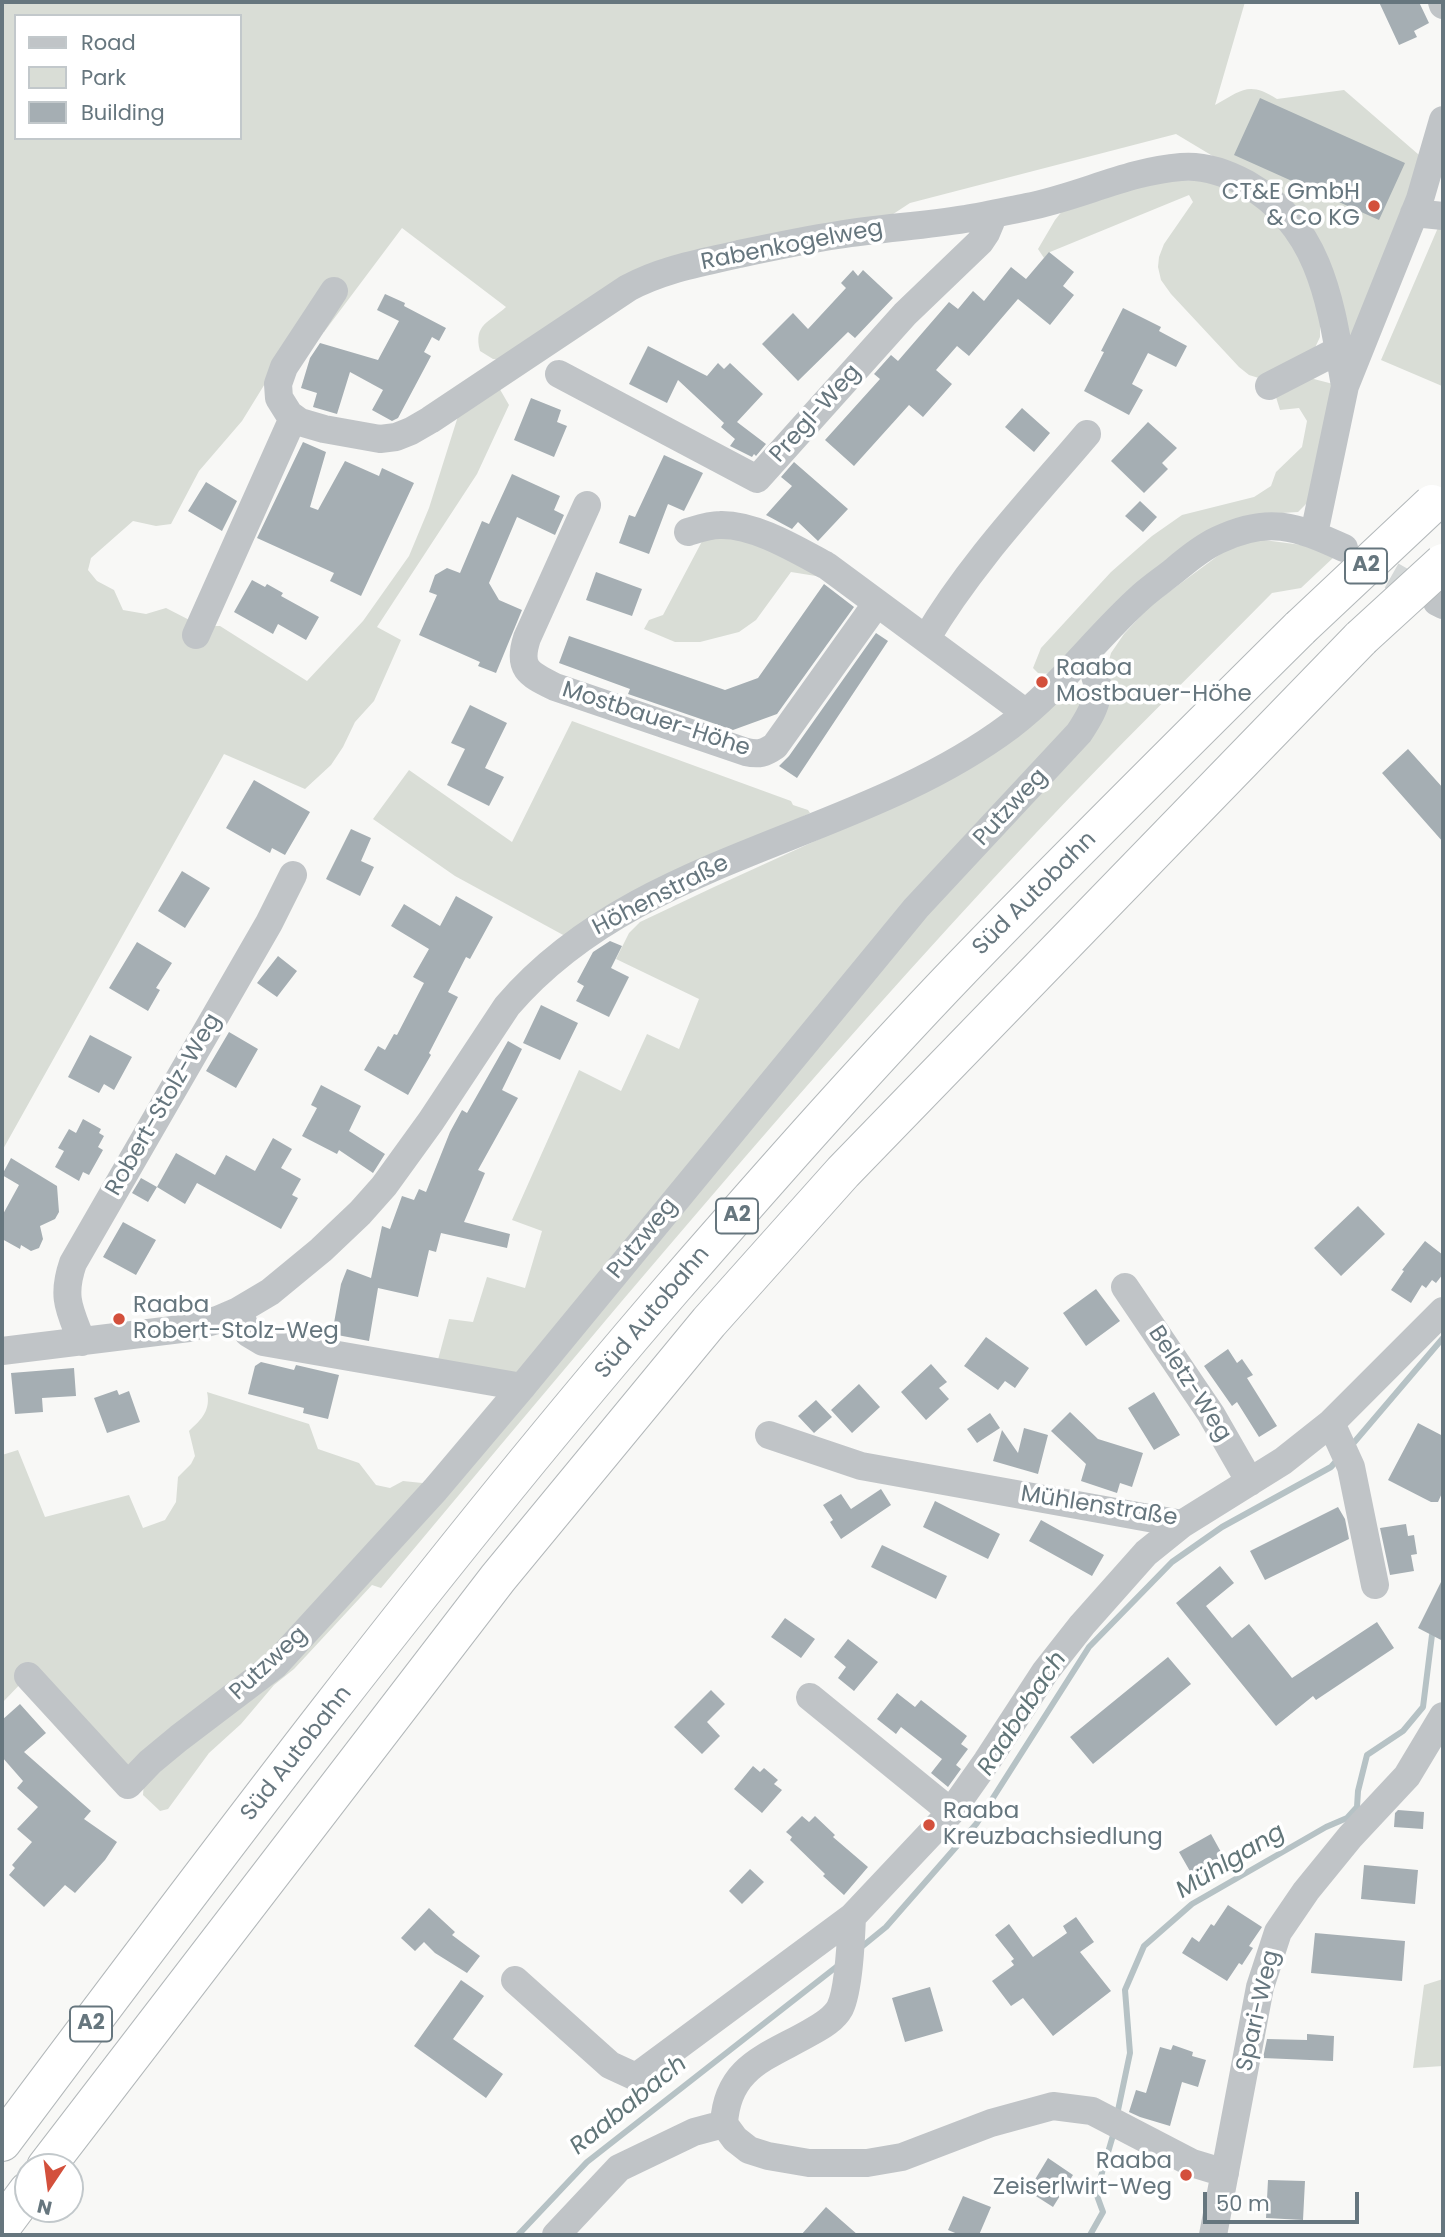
<!DOCTYPE html>
<html>
<head>
<meta charset="utf-8">
<style>
	body { margin:0 }
	#map { position:relative; width:1445px; height:2237px; overflow:hidden; background:#f8f8f6; font-family:Poppins,sans-serif }
	canvas { display:block }
	.frame { position:absolute; inset:0; border:4px solid #66767e; pointer-events:none }
	.legend { position:absolute; left:14px; top:14px; width:228px; height:126px; box-sizing:border-box; background:#fff; border:2px solid #c2c8cb; margin:0; padding:9px 12px; list-style:none; font-size:21px; color:#66767e }
	.legend li { display:flex; align-items:center; gap:14px; height:35px }
	.legend b { width:35px; border:2px solid #c2c8cb }
	.north { position:absolute; left:14px; top:2153px; width:70px; height:70px; box-sizing:border-box; background:#fff; border:2px solid #c2c8cb; border-radius:50%; rotate:193deg; font-size:19px; font-weight:700; line-height:28px; text-align:center; color:#66767e }
	.north::after { content:''; display:block; margin:auto; width:24px; height:32px; background:#d3503c; clip-path:polygon(50% 0,100% 100%,50% 72%,0 100%) }
	.scale { position:absolute; left:1203px; top:2192px; width:156px; height:32px; box-sizing:border-box; border:4px solid #66767e; border-top:0; padding-left:9px; font-size:21px; line-height:24px; white-space:nowrap; color:#66767e; -webkit-text-stroke:5px #fff; paint-order:stroke }
</style>
</head>
<body>
<div id="map">
<canvas width="1445" height="2237"></canvas>
<div class="frame"></div>
<ul class="legend">
<li><b style="height:9px;background:#c0c4c7"></b>Road</li>
<li><b style="height:19px;background:#d9ddd6"></b>Park</li>
<li><b style="height:19px;background:#a5aeb3"></b>Building</li>
</ul>
<div class="north">N</div>
<div class="scale">50 m</div>
</div>
<script>
const context = document.querySelector('canvas').getContext('2d');
context.lineJoin = 'round';
function fill(path, color) { context.fillStyle = color; context.fill(path, 'evenodd'); }
function stroke(path, color, width, dash) { context.strokeStyle = color; context.lineWidth = width; context.lineCap = dash ? 'butt' : 'round'; context.setLineDash(dash || []); context.stroke(path); }
function write(font, color, halo, rows, align = 'center') {
  context.font = font + ' Poppins,sans-serif'; context.lineWidth = 7; context.setLineDash([]); context.textBaseline = 'middle'; context.strokeStyle = halo; context.fillStyle = color; for (const [text, x, y, turn = 0] of rows) {
    context.save(); context.translate(x, y); context.rotate((+turn || 0) * Math.PI / 180); context.textAlign = isNaN(turn) ? turn : align; if (halo) context.strokeText(text, 0, 0); context.fillText(text, 0, 0); context.restore();
  }
}
fill(new Path2D(`
	M2,2H1245L1215,105C1242,90 1249,81 1277,99L1344,90L1426,161L1350,342L1329,270L1216,158L1176,134L910,203L884,220L676,260L505,360L493,359L480,351C473,324 490,322 506,307L402,228L324,332L306,317L242,421L199,471L171,524L156,526L133,521L91,558L88,570L97,581L114,590L123,610L146,614L166,608L201,626H220L307,681L363,621L409,556L429,508L459,413L498,386L509,405L477,474L377,627L401,640L374,701L355,722L343,747L331,765L305,789L224,754L2,1151ZM16,16H240V138H16Z
	M1165,180L1213,181L1261,206L1301,251L1320,319V337L1313,352L1262,379L1249,375L1239,367L1171,294L1161,280L1158,267L1159,257L1164,244L1193,202L1189,195L1050,252L1044,258L1038,249L1055,220L1063,210Z
	M1440,223H1443L1442,386L1381,360Z
	M1310,378L1333,384L1309,501L1298,512L1250,515L1052,674L1038,673L1033,668L1041,648L1111,572L1152,536L1182,515L1254,497L1271,486L1276,472L1302,447L1307,421L1299,408L1280,410L1275,394Z
	M731,529L822,577L791,572L756,620L739,632L700,642H675L644,629L649,620L663,615L708,530Z
	M1256,539L1302,545L1334,557L1301,588L1272,593C1193,673 1113,751 1036,833C808,1075 595,1333 381,1588L372,1585L294,1669L274,1685L241,1724L209,1753L168,1809L160,1811L143,1795L144,1781L240,1699L817,1037L1066,758L1106,671L1111,653L1124,634L1150,606L1223,552Z
	M1079,689H1085L1091,702L517,1384L436,1367L449,1319L473,1322L487,1277L525,1288L542,1231L512,1220L579,1070L621,1091L647,1034L679,1049L699,999L616,959L629,933L640,922L714,887L848,826Z
	M572,721L791,801L793,805L808,810L810,813L565,936L455,876L373,819L409,770L512,842Z
	M207,1392L309,1424L318,1449L359,1463L376,1485L390,1488L403,1481L432,1484L288,1643L130,1767L28,1676L2,1703V1455L18,1450L45,1517L129,1495L143,1528L165,1520L176,1502L178,1477L191,1464L195,1456L189,1431C202,1419 211,1410 207,1392Z
	M1443,1979V2066L1413,2068L1424,1985Z`), '#d9ddd6');
stroke(new Path2D(`
	M1351,1446L1443,1338
	M859,1949L886,1927L977,1823L1089,1647L1172,1562L1222,1527L1331,1467L1338,1459
	M1117,2115L1130,2053L1125,1990L1144,1946L1192,1904L1326,1827L1347,1818L1357,1807L1358,1791L1367,1755L1403,1731L1423,1707L1432,1635
	M518,2235L587,2162L840,1964
	M1090,2235L1103,2212L1096,2193L1114,2132`), '#b6c2c5', 6);
fill(new Path2D(`
	M1379,2H1419L1429,23L1414,31L1417,37L1399,45Z
	M1260,98L1405,163L1379,220L1234,155Z
	M1049,252L1074,272L1063,286L1074,295L1050,325L1018,299L969,356L957,346L936,370L952,384L923,417L909,405L854,466L825,440L880,379L874,374L891,355L898,361L949,302L958,309L973,291L984,301L1011,267L1026,279Z
	M853,270L858,276L863,270L893,298L855,338L848,332L798,381L762,344L793,313L808,329L846,288L841,283Z
	M385,294L405,303L404,306L446,328L439,341L432,337L424,352L431,356L398,418L392,421L372,410L383,390L350,372L337,414L313,407L317,393L301,388L310,358L320,343L378,360L399,321L377,310Z
	M1123,308L1161,327L1159,331L1187,346L1176,367L1148,353L1132,384L1143,390L1129,415L1084,391L1104,352L1101,351Z
	M648,346L707,376L718,363L724,369L730,363L763,394L737,422L766,444L756,456L754,454L752,457L730,446L735,439L721,427L724,423L678,380L667,403L629,384Z
	M531,398L561,410L557,422L567,426L554,457L514,440Z
	M1022,408L1050,433L1034,452L1005,427Z
	M1148,422L1177,448L1162,463L1168,469L1144,493L1111,461Z
	M303,442L326,452L310,507L318,510L345,461L379,476L382,468L414,483L361,596L330,581L334,573L257,538Z
	M664,455L703,473L684,511L668,504L649,554L619,543L629,515L635,517Z
	M794,462L848,509L818,541L798,522L792,529L766,515L792,486L781,477Z
	M512,474L560,496L554,510L564,515L555,535L517,517L489,583L499,600L522,610L496,673L478,666L480,662L419,635L437,595L429,592L435,575L447,568L460,573L482,521L489,524Z
	M206,482L237,501L222,531L188,511Z
	M1140,501L1157,517L1143,532L1125,516Z
	M596,572L642,589L632,616L586,600Z
	M252,580L265,587L267,584L283,593L281,596L319,617L306,640L278,624L273,634L234,612Z
	M824,584L854,607L777,714L733,730L628,694L630,689L559,663L569,636L725,690L758,678Z
	M876,633L888,641L797,778L779,766L789,756Z
	M470,705L507,723L485,768L504,777L489,806L447,785L465,749L451,743Z
	M1408,749L1443,788V842L1382,773Z
	M254,780L310,812L285,855L272,848L270,853L226,828Z
	M351,829L371,838L361,861L374,867L360,896L326,879Z
	M182,871L210,888L185,928L158,911Z
	M456,896L493,917L470,959L466,957L448,992L458,997L429,1053L431,1055L408,1095L364,1070L378,1046L385,1050L394,1034L397,1035L424,983L413,977L429,949L391,926L404,904L440,926Z
	M610,941L622,946L611,968L629,977L609,1017L576,1001L584,986L577,982L593,952Z
	M137,942L172,963L156,988L160,990L148,1011L109,988Z
	M278,956L297,971L277,997L257,983Z
	M541,1005L578,1023L560,1060L523,1043Z
	M229,1032L258,1049L236,1088L206,1071Z
	M90,1035L132,1057L114,1090L104,1084L99,1093L68,1077Z
	M508,1041L522,1049L502,1090L518,1098L478,1170L485,1173L464,1222L510,1234L507,1248L441,1233L436,1252L429,1250L418,1297L378,1288L369,1341L332,1334L341,1284L347,1269L371,1278L382,1226L390,1229L402,1196L414,1200L419,1189L426,1192L450,1132L462,1110L467,1113Z
	M321,1085L361,1106L349,1131L385,1154L373,1173L339,1150L337,1154L302,1136L317,1108L311,1105Z
	M83,1119L101,1129L99,1133L104,1136L98,1147L103,1150L89,1175L83,1172L79,1181L55,1167L64,1151L58,1148L69,1129L76,1133Z
	M273,1138L292,1149L281,1168L301,1179L292,1195L298,1198L281,1229L197,1183L185,1204L157,1187L176,1153L215,1175L226,1155L255,1171Z
	M11,1158L57,1186L59,1212L55,1219L40,1226L43,1239L39,1248L31,1251L21,1245L20,1249L2,1239V1216L19,1185L2,1175Z
	M141,1178L157,1187L148,1202L132,1193Z
	M1358,1206L1385,1234L1341,1276L1314,1248Z
	M123,1222L156,1240L136,1275L103,1257Z
	M1425,1241L1443,1255V1274L1436,1283L1432,1280L1426,1288L1422,1285L1411,1303L1391,1290L1404,1271L1402,1270Z
	M1096,1289L1120,1321L1086,1346L1063,1313Z
	M986,1337L1029,1368L1015,1388L1005,1381L998,1390L964,1366Z
	M1228,1349L1237,1363L1242,1359L1253,1375L1247,1378L1277,1426L1259,1437L1237,1402L1232,1406L1204,1366Z
	M261,1362L294,1370L296,1365L339,1375L328,1419L303,1413L304,1408L248,1394L255,1366Z
	M931,1364L947,1382L939,1388L949,1399L926,1420L901,1392Z
	M74,1368L76,1396L42,1398L43,1412L15,1414L11,1373Z
	M859,1384L880,1407L852,1433L831,1410Z
	M117,1390L119,1395L129,1391L140,1422L107,1433L94,1398Z
	M1154,1392L1180,1435L1154,1450L1128,1408Z
	M816,1400L832,1417L814,1433L798,1416Z
	M1070,1412L1098,1439L1143,1453L1132,1487L1120,1483L1117,1493L1081,1481L1086,1464L1051,1431Z
	M990,1413L1000,1428L977,1443L967,1429Z
	M1418,1423L1443,1436V1491L1438,1502H1431L1388,1480Z
	M1024,1428L1048,1435L1038,1474L993,1461L1002,1430L1018,1453Z
	M881,1489L891,1505L841,1539L830,1522L833,1520L823,1505L841,1494L851,1509Z
	M935,1501L1000,1534L988,1559L923,1527Z
	M1338,1507L1345,1519L1349,1539L1265,1580L1250,1551Z
	M1041,1520L1104,1555L1092,1576L1029,1541Z
	M1406,1524L1408,1536L1414,1535L1417,1554L1411,1555L1414,1571L1390,1575L1380,1528Z
	M882,1545L947,1576L936,1599L871,1567Z
	M1220,1566L1234,1583L1206,1606L1232,1638L1249,1624L1292,1678L1377,1622L1394,1648L1316,1700L1313,1696L1276,1726L1176,1603Z
	M1443,1578V1641L1418,1628Z
	M785,1618L815,1639L801,1658L771,1637Z
	M848,1639L878,1662L854,1691L838,1678L846,1667L834,1657Z
	M1168,1657L1191,1684L1093,1764L1070,1737Z
	M711,1690L725,1704L707,1722L720,1736L702,1754L674,1727Z
	M897,1693L915,1707L921,1700L967,1736L961,1744L968,1749L956,1765L961,1769L948,1787L931,1773L942,1759L901,1727L896,1734L877,1719Z
	M20,1704L46,1733L24,1752L91,1811L84,1819L117,1842L105,1860L75,1893L65,1885L44,1907L9,1875L15,1868L12,1865L32,1842L17,1829L38,1807L17,1788L23,1781L2,1757V1720Z
	M753,1766L760,1772L764,1768L778,1780L774,1784L782,1790L762,1813L734,1789Z
	M1398,1810L1424,1812L1423,1829L1394,1827L1395,1813Z
	M802,1816L809,1822L815,1816L835,1835L833,1837L868,1867L844,1895L823,1876L825,1874L790,1840L792,1837L786,1832Z
	M1211,1834L1227,1863L1195,1880L1179,1852Z
	M1364,1865L1418,1870L1415,1904L1361,1899Z
	M750,1869L764,1882L742,1904L729,1891Z
	M1228,1905L1262,1927L1249,1946L1253,1948L1242,1965L1239,1963L1227,1981L1182,1953L1192,1937L1199,1942L1211,1924L1214,1926Z
	M429,1908L455,1932L452,1935L480,1956L467,1973L435,1953L424,1942L415,1951L401,1938Z
	M1076,1917L1094,1942L1080,1952L1111,1991L1053,2036L1023,1998L1011,2006L992,1981L1014,1965L1011,1961L1014,1959L995,1935L1009,1924L1033,1957L1067,1933L1063,1926Z
	M1315,1933L1405,1941L1402,1981L1311,1973Z
	M461,1980L484,1996L453,2039L503,2074L486,2098L414,2046Z
	M930,1987L943,2031L905,2042L892,1998Z
	M1307,2034L1334,2036L1333,2061L1263,2058L1267,2039L1307,2040Z
	M1173,2045L1193,2052L1192,2056L1206,2060L1198,2087L1182,2082L1170,2126L1140,2117L1129,2112L1136,2090L1146,2093L1160,2047L1171,2050Z
	M1048,2158L1073,2175L1053,2207L1028,2191Z
	M1268,2180L1305,2181L1303,2220L1266,2218Z
	M963,2196L991,2207L979,2235H960L948,2230Z
	M826,2207L858,2235H801Z`), '#a5aeb3');
stroke(new Path2D(`
	M1355,555L1429,597`), '#d4d8d8', 28, [28, 14]);
const highway = new Path2D(`
	M2,2142C218,1853 435,1564 671,1290C772,1174 874,1058 981,948C1086,840 1193,734 1300,628
	M46,2167L498,1578L709,1322L843,1172L1361,638
	M2,2226L28,2191`);
stroke(highway, '#b3b8ba', 40);
stroke(new Path2D(`
	M1442,2L1443,5
	M1414,213L1443,216
	M334,291L284,367L278,384L279,398L289,414L300,422L324,429L380,439L396,437L411,431L430,420L628,288C663,269 701,263 739,254C772,247 805,240 838,235C880,228 923,226 965,219C986,216 1007,211 1027,207C1079,197 1128,171 1181,167C1204,165 1227,173 1247,184C1323,228 1331,307 1345,386
	M559,374L757,479L905,314L980,242L986,233L994,214
	M1269,386L1339,350
	M587,505L527,638C517,669 529,674 555,687L746,752C759,755 765,753 775,746L877,603
	M688,532C698,529 709,525 720,525C755,524 797,550 827,566L1026,713
	M1314,534L1345,386L1420,199L1443,120
	M1437,602L1443,605
	M196,635L293,418
	M926,639C970,564 1031,500 1087,434
	M1125,1287L1211,1414L1250,1482
	M238,1311L248,1333L263,1342L522,1387
	M82,1342C70,1310 61,1298 73,1263L269,923L293,875
	M2,1351L189,1328L217,1320L238,1311L270,1292L321,1250L360,1213L384,1186L431,1121L507,1006C637,854 855,842 1010,726C1060,688 1096,637 1142,596C1152,587 1164,579 1175,570C1188,559 1203,547 1218,540C1268,516 1296,526 1344,548
	M1331,1423L1351,1467L1375,1585
	M769,1435L861,1466L1182,1524
	M28,1676L128,1785L150,1762L179,1738L275,1665L435,1490L522,1387L916,908L1079,733C1098,704 1106,687 1085,656
	M810,1697L951,1812
	M515,1980L610,2065L636,2077L852,1917
	M724,2124C727,2066 768,2057 811,2032C822,2026 834,2019 840,2008C849,1989 851,1940 852,1917L951,1812L987,1761L1045,1672L1082,1625L1146,1553L1182,1524L1283,1461L1331,1423L1443,1311
	M724,2124L735,2139L749,2150L768,2156L809,2163H867L902,2157L991,2123L1053,2106L1092,2111L1192,2163L1225,2173
	M556,2235L619,2168L694,2132L724,2124
	M1213,2235L1260,1987L1278,1932L1306,1891L1350,1837L1407,1776L1443,1716`), '#c0c4c7', 28);
stroke(highway, '#fff', 38);
const highwayBridge = new Path2D(`
	M1300,628L1432,504
	M1361,638L1443,563`);
stroke(highwayBridge, '#b3b8ba', 40, []);
stroke(highwayBridge, '#fff', 38);
for (const [x, y, r, color] of [
	[1374,206,7,"#d3503c"],
	[1042,682,7,"#d3503c"],
	[119,1319,7,"#d3503c"],
	[929,1825,7,"#d3503c"],
	[1186,2175,7,"#d3503c"]
]) { const dot = new Path2D(); dot.arc(x, y, r, 0, 2 * Math.PI); context.fillStyle = color; context.fill(dot); stroke(dot, '#fff', 2.5); }
for (const [x, y, w] of [
	[1366,566,42],
	[737,1216,42],
	[91,2024,42]
]) { const box = new Path2D(); box.roundRect(x - w / 2, y - 17.5, w, 35, 5); context.fillStyle = '#fff'; context.fill(box); stroke(box, '#66767e', 2); }
write('bold 21px', '#66767e', null, [
	["A2",1366,566],
	["A2",737,1216],
	["A2",91,2024]
]);
write('23px', '#66767e', '#fff', [
	["CT&E GmbH",1360,193,"right"],
	["& Co KG",1360,219,"right"],
	["Raaba",1056,669],
	["Mostbauer-Höhe",1056,695],
	["Raaba",133,1306],
	["Robert-Stolz-Weg",133,1332],
	["Raaba",943,1812],
	["Kreuzbachsiedlung",943,1838],
	["Raaba",1172,2162,"right"],
	["Zeiserlwirt-Weg",1172,2188,"right"]
], 'left');
write('23px', '#66767e', '#fff', [
	["Rabenkogelweg",792,246,-11],
	["Pregl-Weg",816,414,-48],
	["Mostbauer-Höhe",656,720,18],
	["Putzweg",1011,808,-47],
	["Süd Autobahn",1035,894,-45],
	["Höhenstraße",661,896,-27],
	["Robert-Stolz-Weg",164,1105,-60],
	["Putzweg",643,1239,-51],
	["Süd Autobahn",653,1313,-50],
	["Beletz-Weg",1189,1384,57],
	["Mühlenstraße",1099,1507,9],
	["Putzweg",269,1664,-43],
	["Süd Autobahn",297,1754,-52],
	["Spari-Weg",1259,2011,-77]
]);
write('italic 24px', '#617578', '#fff', [
	["Raababach",1023,1714,-57],
	["Mühlgang",1231,1862,-31],
	["Raababach",629,2106,-39]
]);
</script>
</body>
</html>
